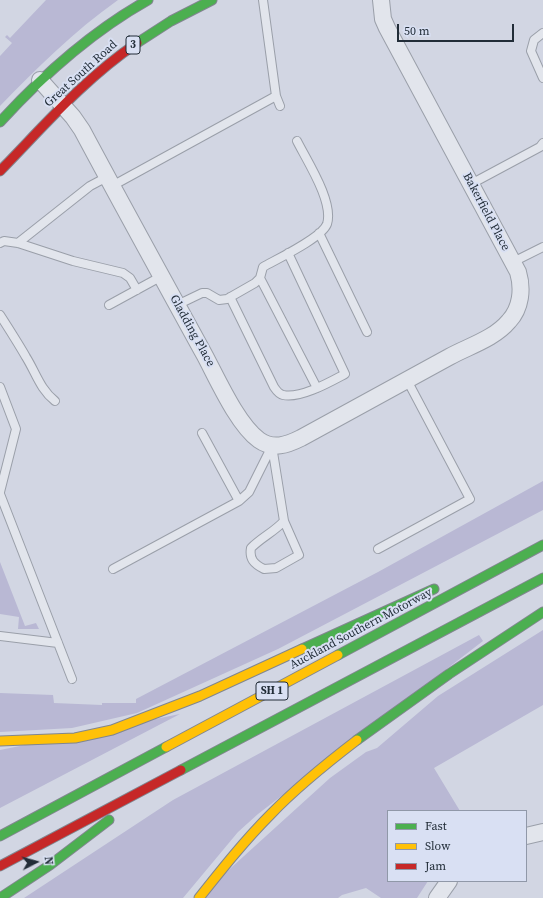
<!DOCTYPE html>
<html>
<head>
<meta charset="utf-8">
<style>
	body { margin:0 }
	#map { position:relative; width:543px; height:898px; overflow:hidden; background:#d2d6e3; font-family:"Source Serif 4",serif }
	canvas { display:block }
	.legend { position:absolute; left:387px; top:810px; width:140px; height:72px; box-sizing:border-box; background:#d9e0f3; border:1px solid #9098a8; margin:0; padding:5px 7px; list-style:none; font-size:12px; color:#222d38 }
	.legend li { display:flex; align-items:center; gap:8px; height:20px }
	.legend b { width:20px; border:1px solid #9098a8 }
	.north { position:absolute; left:16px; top:842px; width:40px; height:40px; -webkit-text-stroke:3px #d9e0f3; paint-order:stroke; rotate:84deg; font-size:11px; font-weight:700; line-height:16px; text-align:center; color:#222d38 }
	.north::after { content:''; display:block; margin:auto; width:14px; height:18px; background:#222d38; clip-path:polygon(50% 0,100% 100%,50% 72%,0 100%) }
	.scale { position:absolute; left:397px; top:24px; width:117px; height:18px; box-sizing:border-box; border:2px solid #222d38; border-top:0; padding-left:5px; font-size:12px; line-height:14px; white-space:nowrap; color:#222d38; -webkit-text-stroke:3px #d9e0f3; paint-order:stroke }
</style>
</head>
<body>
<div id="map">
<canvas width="543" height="898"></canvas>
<ul class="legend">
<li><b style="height:5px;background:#4caf50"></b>Fast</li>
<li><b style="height:5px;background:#ffc107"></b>Slow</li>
<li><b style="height:5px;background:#c62828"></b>Jam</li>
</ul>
<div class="north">N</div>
<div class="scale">50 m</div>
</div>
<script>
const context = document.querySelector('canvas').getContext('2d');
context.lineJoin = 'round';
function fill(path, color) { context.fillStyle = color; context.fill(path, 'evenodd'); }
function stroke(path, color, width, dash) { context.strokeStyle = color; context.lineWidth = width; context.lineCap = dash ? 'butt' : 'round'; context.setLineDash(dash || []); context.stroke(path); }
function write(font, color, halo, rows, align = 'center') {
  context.font = font + ' "Source Serif 4",serif'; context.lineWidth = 4; context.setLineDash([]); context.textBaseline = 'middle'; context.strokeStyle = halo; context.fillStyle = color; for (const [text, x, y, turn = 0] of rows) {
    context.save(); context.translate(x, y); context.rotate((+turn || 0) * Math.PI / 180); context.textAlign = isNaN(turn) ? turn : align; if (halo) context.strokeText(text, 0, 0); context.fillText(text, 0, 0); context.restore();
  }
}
fill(new Path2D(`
	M46,0H118C74,31 37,68 0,106V56L12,43L5,37L7,35L10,38Z
	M543,481V510L278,649L137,713L72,728L0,732V693L53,695L54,703L102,705V703H136V699L378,572Z
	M0,562L25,626L36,623L39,629H18L19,617L0,614Z
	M543,630V705L434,768L460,811H388V881H428L417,898H381L366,888L342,895L338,898H200L201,895L330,778L366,752L377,748L438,696Z
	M479,635L483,641L258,814L238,832L183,898H24L173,800Z
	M180,714L0,808V750Z`), '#b9b8d4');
const lane = new Path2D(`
	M543,33L534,40L531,51L543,78
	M276,96L280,106
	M471,184L540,147L543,143
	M112,186L276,96L263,0
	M319,233L367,332
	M0,243L4,241L18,243L73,261L123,273L130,278L137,290
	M18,243L90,186L107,177
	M513,262L543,247
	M260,278L317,388
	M230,297L274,387C276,390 279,394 283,395C300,399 330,382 345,374L288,253
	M109,305L162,276
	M177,305L202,293H207L219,300L227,299L255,283L260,278L263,267C277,259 322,238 327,224C334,202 307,161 297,141
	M0,315C9,329 18,343 26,357C36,373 40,389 55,401
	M0,387L16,429L0,492
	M202,433L239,501
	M272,446L284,521L299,555L276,568L264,569C254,564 249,559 251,548C262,537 274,532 284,521
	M0,494L72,679
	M378,549L470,499L407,380
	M113,569L239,501L249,492L272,446
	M0,636L58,643`);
const street = new Path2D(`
	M40,80L73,117L82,130C122,205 163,279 204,354C217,378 237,424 259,440C273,450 287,445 301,438C351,411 400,384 449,357C469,346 494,339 509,321C521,308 523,289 518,272L387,28L383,19L381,0
	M526,836L543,832
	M437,898L449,881`);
const fast = new Path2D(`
	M137,43L171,21L212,0
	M0,122C44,74 91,32 148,0
	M302,649L434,589
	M338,655L543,545
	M357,740L449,674L543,612
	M181,770L543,578
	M0,836L166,747
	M0,898L50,865L109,820`);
const slow = new Path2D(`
	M0,741L75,738L112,730L200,696L302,649
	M166,747L338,655
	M199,898C222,869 245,840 271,814C297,787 327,763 357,740`);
const jam = new Path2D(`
	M0,171C44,126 84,79 137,43
	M0,866L181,770`);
stroke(lane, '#9a9fa9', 10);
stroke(street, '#9a9fa9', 18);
stroke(fast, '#81868f', 11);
stroke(slow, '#81868f', 11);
stroke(jam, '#81868f', 11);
stroke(lane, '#e2e5ec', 8);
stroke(street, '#e2e5ec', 16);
stroke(fast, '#4caf50', 9);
stroke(slow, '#ffc107', 9);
stroke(jam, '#c62828', 9);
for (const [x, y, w] of [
	[133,45,14],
	[272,691,32]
]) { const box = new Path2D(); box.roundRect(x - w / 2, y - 9, w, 18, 3); context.fillStyle = '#d9e0f3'; context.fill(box); stroke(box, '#222d38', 1); }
write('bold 11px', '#222d38', null, [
	["3",133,45],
	["SH 1",272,691]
]);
write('12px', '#222d38', '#d9e0f3', [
	["Great South Road",81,74,-42],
	["Bakerfield Place",486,212,62],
	["Gladding Place",192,331,61],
	["Auckland Southern Motorway",361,629,-28]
]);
</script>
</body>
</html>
